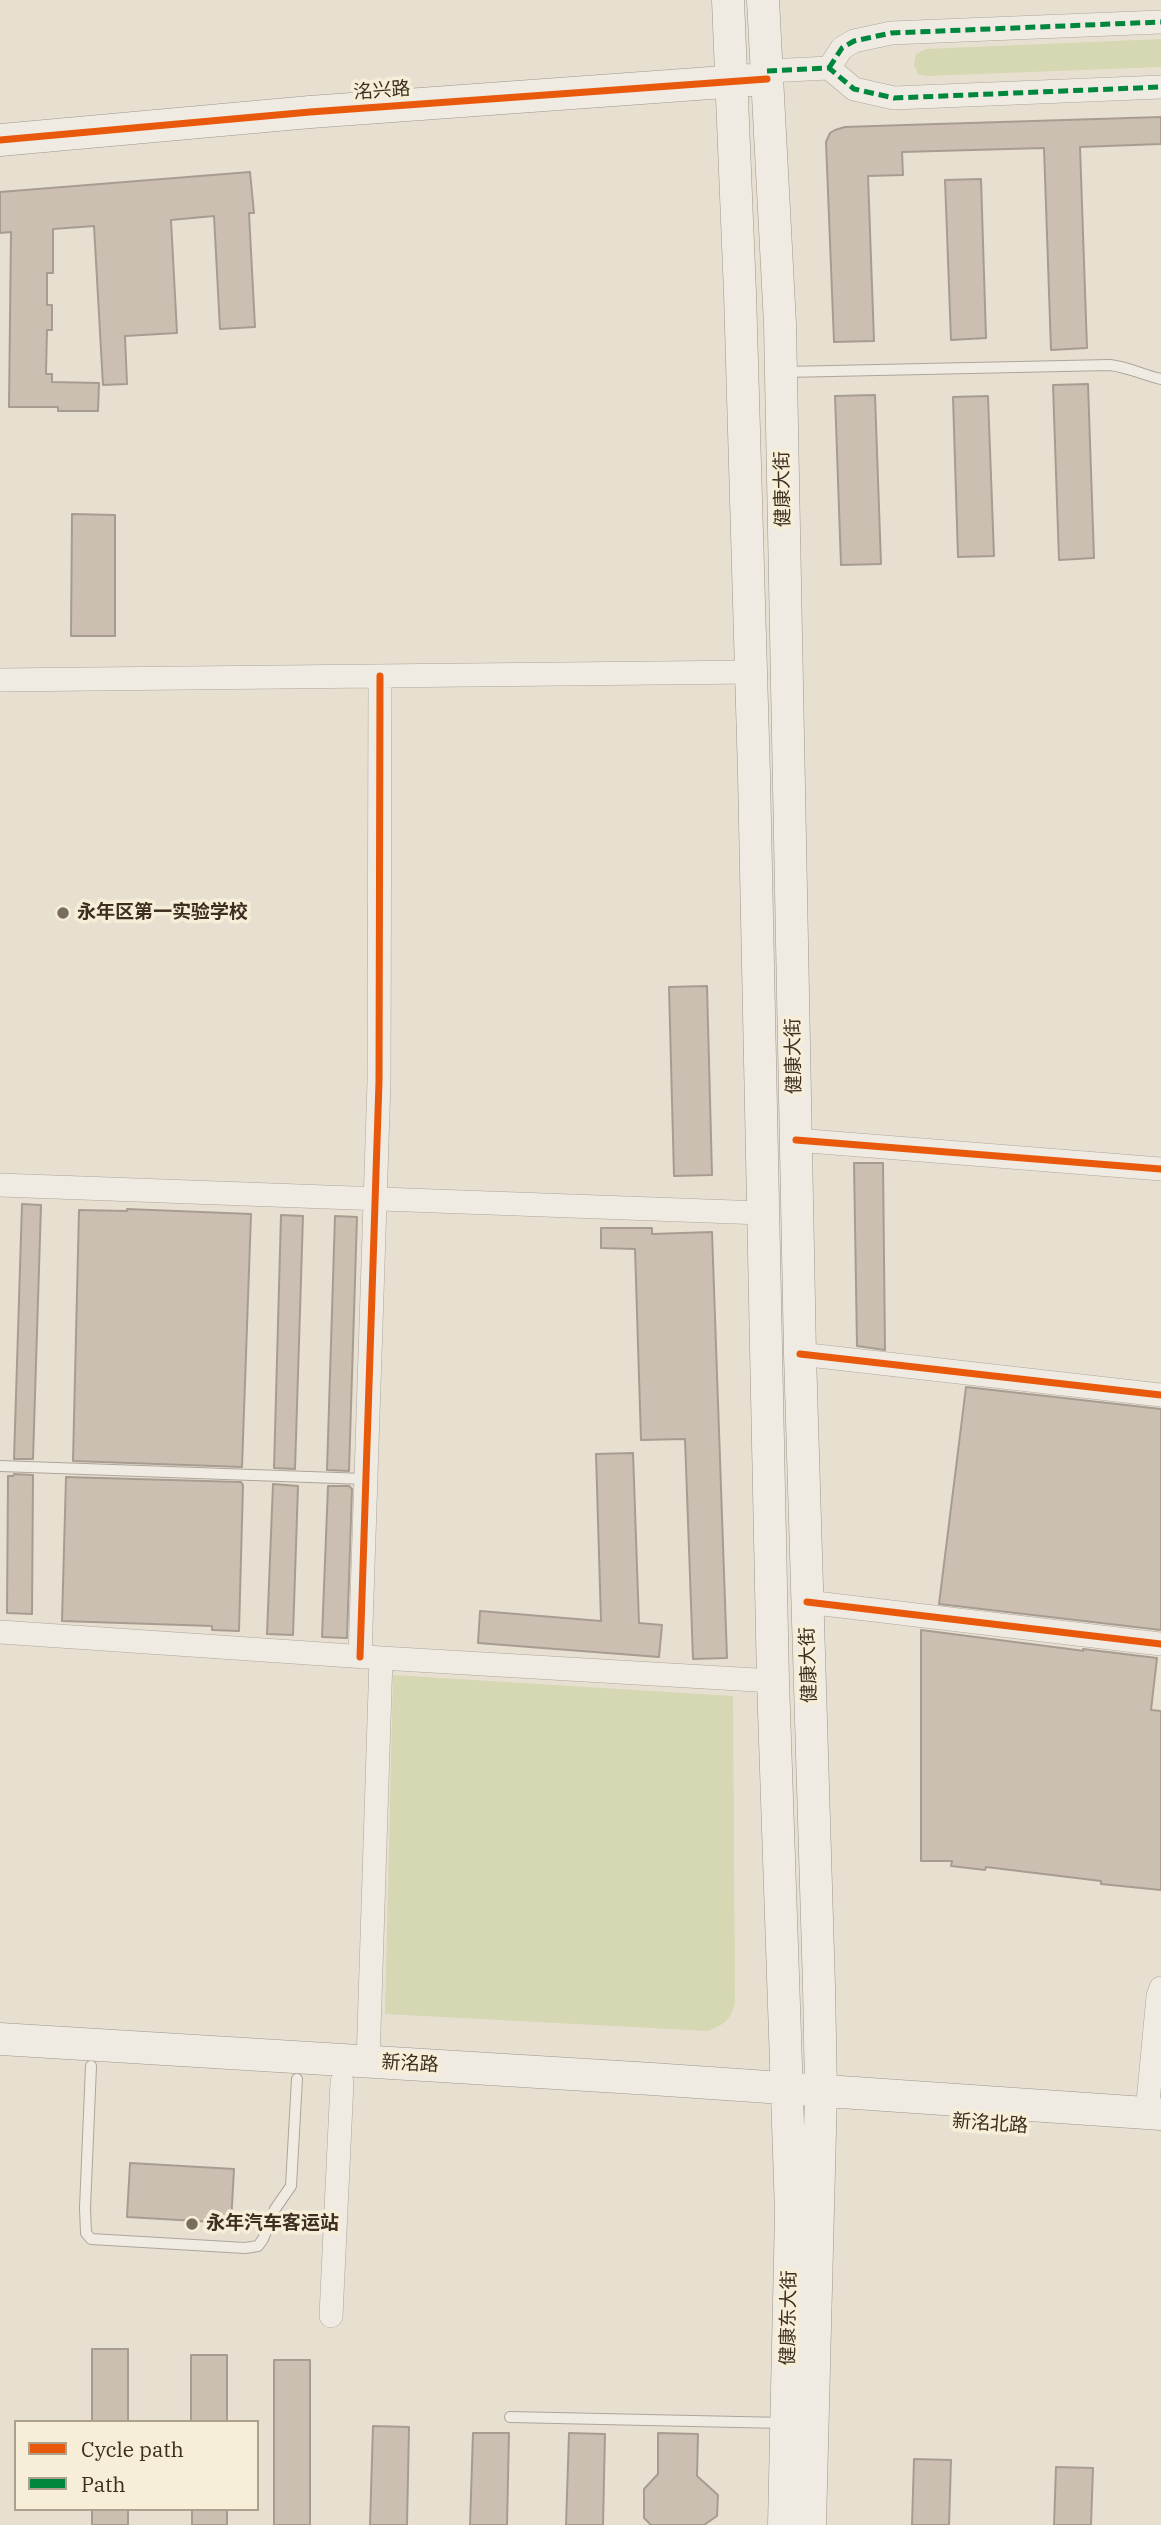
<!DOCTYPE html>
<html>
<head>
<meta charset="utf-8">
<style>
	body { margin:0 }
	#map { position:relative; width:1161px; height:2525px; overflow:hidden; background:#e7e0d1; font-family:"IBM Plex Serif",serif }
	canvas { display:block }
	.legend { position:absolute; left:14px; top:2420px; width:245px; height:91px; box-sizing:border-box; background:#f7eed8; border:2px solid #ada18e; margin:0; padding:9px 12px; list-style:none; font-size:21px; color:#3d2e20 }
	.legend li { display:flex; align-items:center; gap:14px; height:35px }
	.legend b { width:35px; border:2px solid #ada18e }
</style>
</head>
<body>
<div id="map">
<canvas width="1161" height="2525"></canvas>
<ul class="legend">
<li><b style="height:9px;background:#e8590c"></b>Cycle path</li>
<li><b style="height:9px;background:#00873e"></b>Path</li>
</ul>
</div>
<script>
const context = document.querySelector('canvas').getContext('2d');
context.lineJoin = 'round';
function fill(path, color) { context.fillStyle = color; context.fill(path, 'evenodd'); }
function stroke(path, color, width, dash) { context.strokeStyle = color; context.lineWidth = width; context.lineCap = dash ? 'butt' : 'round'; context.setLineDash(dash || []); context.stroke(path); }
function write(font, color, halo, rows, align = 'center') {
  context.font = font + ' "IBM Plex Serif","Noto Sans SC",serif'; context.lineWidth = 7; context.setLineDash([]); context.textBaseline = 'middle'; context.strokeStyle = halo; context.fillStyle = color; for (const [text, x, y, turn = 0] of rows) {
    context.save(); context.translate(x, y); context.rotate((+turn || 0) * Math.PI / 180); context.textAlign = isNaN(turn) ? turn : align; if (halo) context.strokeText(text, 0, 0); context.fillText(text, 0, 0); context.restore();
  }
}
fill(new Path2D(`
	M1161,39V67L926,76L918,74L914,65L916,54L926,49Z
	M393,1675L733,1696L735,2003C730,2021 725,2024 708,2031L385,2014Z`), '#d6d7b3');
const building = new Path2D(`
	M1161,117V144L1080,147L1087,348L1051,350L1044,148L902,152L903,175L868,176L874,341L834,342L826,142L830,133L835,130L845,127L905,125Z
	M250,172L254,213H249L255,327L220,329L214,216L171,220L177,333L125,336L127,384L103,385L94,226L53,229V273H47V305H52V330H47L46,374H52V382L99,383L98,411H58V407H9L11,232L0,233V192Z
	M981,179L986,338L951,340L945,180Z
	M1088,384L1094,558L1059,560L1053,385Z
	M875,395L881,564L841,565L835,396Z
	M988,396L994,556L958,557L953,397Z
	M72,514L115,515V636H71Z
	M707,986L712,1175L674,1176L669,987Z
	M854,1163H883L885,1350L857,1346Z
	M22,1204L41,1205L33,1459H14Z
	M127,1209L251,1214L242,1467L73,1461L79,1210L127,1211Z
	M281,1215L303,1216L295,1469L274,1468Z
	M335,1216L357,1217L349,1471L327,1470Z
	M601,1228H652V1234L712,1232L727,1658L693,1659L685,1439L641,1440L635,1249L601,1248Z
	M966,1387L1161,1409V1630L939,1604Z
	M633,1453L639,1623L662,1625L659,1657L478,1643L480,1611L601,1621L596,1454Z
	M14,1474L33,1475L32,1614L7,1613L8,1476H13Z
	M66,1477L241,1482L243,1485L239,1631L212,1630V1626L62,1621Z
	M273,1484L298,1486L293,1635L267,1634Z
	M328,1486H349L352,1489L347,1638L322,1637Z
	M921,1630L1077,1650L1083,1651V1649L1157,1658L1151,1710L1161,1711V1890L1101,1884V1881L986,1867L985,1870L951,1866L952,1861H921Z
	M130,2163L234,2169L231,2223L127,2217Z
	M92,2349H128V2422H92Z
	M191,2355H227V2422H191Z
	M274,2360H310V2525H274Z
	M373,2426L409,2427L407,2525H370Z
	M473,2433H509L507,2525H470Z
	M569,2433L605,2434L603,2525H566Z
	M658,2433L698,2434L697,2476L718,2495L717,2516L704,2525H651L644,2518V2489L658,2474Z
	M914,2459L951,2460L949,2525H912Z
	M1056,2467L1093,2468L1091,2525H1054Z
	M92,2509H128V2525H92Z
	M192,2509H227V2525H192Z`);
fill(building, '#cbbfb2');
stroke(building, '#a89c90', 2);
const lane = new Path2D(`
	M785,372L1110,365C1128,367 1143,375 1161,379
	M0,1466L365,1479
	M91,2066L85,2208L86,2233L91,2239L245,2248L258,2246L263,2239L275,2209L291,2186L297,2079
	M510,2417L784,2423`);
const street = new Path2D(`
	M829,68L842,48L854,41L891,33L1161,22
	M767,71L829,68L854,89L894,98L1161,87
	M0,680L751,672
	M796,1140L1161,1169
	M0,1185L762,1213
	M800,1354L1161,1395
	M807,1602L1161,1644
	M0,1632L381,1658L773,1681
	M360,1657L379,1082L380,676
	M368,2062L381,1658
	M1147,2113L1158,1996L1161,1988
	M331,2316L342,2082`);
const secondary = new Path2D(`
	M728,0L740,293L754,774L773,1681L791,2212L784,2525
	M763,0L780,324L800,1354L819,1986L821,2091L810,2525
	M0,140L310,112L752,80
	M0,2039L652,2079L1161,2114`);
stroke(lane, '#ada599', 12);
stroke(street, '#ada599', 24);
stroke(secondary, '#9c958a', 33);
stroke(lane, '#efebe3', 10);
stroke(street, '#efebe3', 23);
stroke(secondary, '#efebe3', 32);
stroke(new Path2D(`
	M829,68L842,48L854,41L891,33L1161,22
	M767,71L829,68L854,89L894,98L1161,87`), '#00873e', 5, [10, 5]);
stroke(new Path2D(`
	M0,140L310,112L767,79
	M796,1140L1161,1169
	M800,1354L1161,1395
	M807,1602L1161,1644
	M360,1657L379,1082L380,676`), '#e8590c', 7);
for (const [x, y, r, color] of [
	[63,913,7,"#786c5e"],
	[192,2224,7,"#786c5e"]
]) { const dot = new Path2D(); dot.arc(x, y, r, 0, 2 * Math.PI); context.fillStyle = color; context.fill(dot); stroke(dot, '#f7eed8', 2.5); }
write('19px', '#3d2e20', '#f7eed8', [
	["洺兴路",382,91,-4],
	["健康大街",783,489,-91],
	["健康大街",794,1056,-91],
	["健康大街",809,1665,-92],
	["新洺路",410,2064,3],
	["新洺北路",990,2124,4],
	["健康东大街",789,2318,-89]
]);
write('bold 19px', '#3d2e20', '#f7eed8', [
	["永年区第一实验学校",77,913],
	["永年汽车客运站",206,2224]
], 'left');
</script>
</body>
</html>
